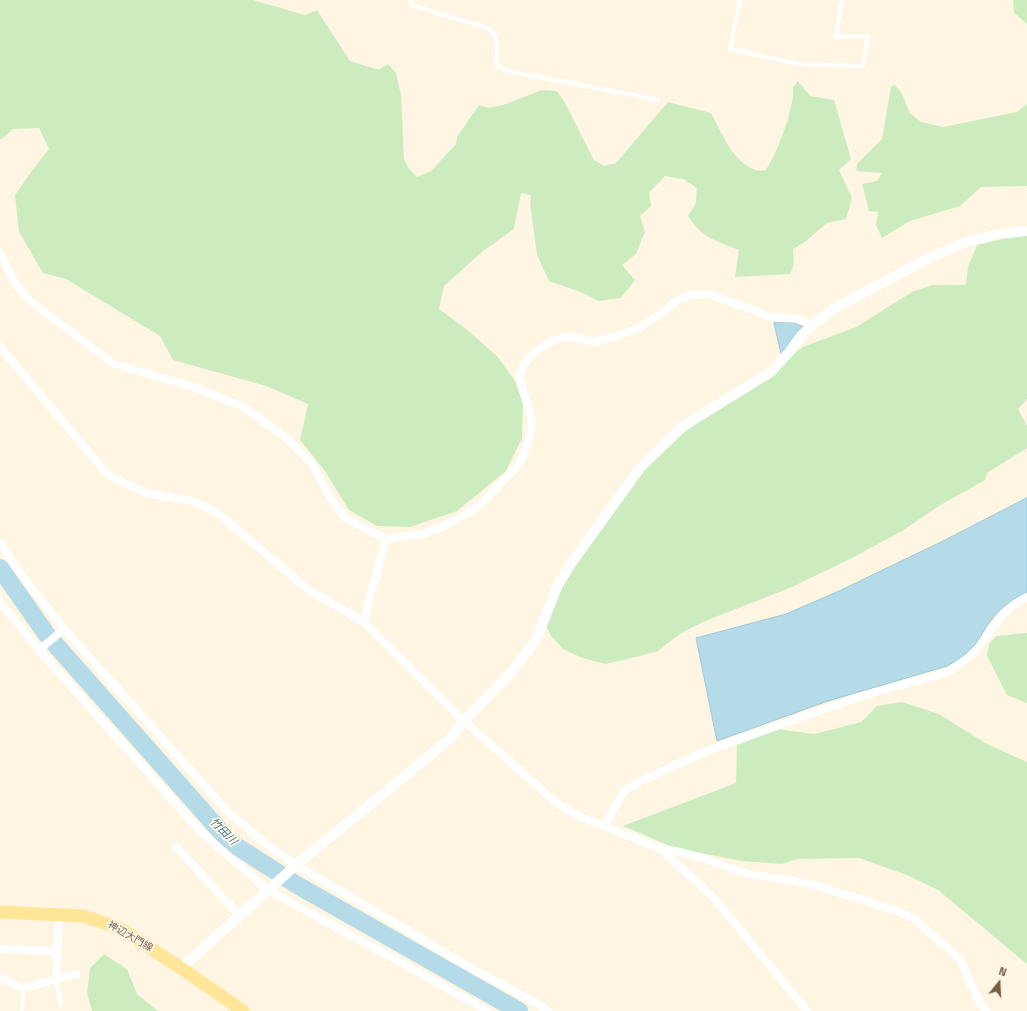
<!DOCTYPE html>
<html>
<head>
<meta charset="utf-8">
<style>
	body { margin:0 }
	#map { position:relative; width:1027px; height:1011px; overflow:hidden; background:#fef6e2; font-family:"Titillium Web",sans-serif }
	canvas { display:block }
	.north { position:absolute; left:979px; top:963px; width:40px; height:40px; -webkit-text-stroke:3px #fff9ea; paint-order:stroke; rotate:18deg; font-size:11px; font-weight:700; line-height:16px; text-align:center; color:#775e47 }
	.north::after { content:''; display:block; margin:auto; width:14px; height:18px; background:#775e47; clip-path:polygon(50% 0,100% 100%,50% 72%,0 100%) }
</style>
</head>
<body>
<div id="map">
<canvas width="1027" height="1011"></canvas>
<div class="north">N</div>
</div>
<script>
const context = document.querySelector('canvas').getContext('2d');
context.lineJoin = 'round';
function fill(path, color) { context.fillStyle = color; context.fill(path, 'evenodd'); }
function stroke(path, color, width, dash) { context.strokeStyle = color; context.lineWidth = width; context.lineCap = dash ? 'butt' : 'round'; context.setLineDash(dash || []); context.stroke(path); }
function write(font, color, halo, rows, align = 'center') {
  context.font = font + ' "Titillium Web","Noto Sans JP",sans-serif'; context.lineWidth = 3.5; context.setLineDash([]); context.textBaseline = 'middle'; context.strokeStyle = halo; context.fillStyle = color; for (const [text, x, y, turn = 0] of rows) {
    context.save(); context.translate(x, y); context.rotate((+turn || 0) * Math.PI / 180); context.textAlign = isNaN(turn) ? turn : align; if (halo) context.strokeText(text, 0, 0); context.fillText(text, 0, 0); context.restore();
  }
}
fill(new Path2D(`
	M0,0H253L305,15L317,10L350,61L379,70L388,64L396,73L401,95L404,159L409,169L417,177L431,171L456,144L457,137L479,105L488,108L503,105L542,90L557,91L564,101L594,160L604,166L616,163L668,102L711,113C722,133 731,159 753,169C756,171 762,170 765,171C777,155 795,106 793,87L798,81L810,96L834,100L851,159L839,170L852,198L846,219L827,223L806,241L793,249L794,264L790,274L735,277L739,250C716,241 702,238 688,216L696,203L697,188L683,179L665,176L649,193L651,206L640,216L645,232L636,254L622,265L635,280L621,298L598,301L583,293L549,281L537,255L530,204L531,195L521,193L514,229L483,251L444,286L439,309L465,328L497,356L515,381L523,403L522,438L506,471L457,511L410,527L377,526L349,510L325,471L300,440L308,404L266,386L173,360L160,336L66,279L43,273L19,232L15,195L34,168L49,149L39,128L13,129L3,138L0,139Z
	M1013,0H1027V24L1014,13Z
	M895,85L902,94L910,113L921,122L943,127L1017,112L1027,104V186L981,187L960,206L910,221L882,238L876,225L878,212L869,211L862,184L877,181L882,173L856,171L857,164L882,139L891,87Z
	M1027,233V399L1018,409L1027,426V448L987,473L985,480L939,506L902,531L850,559L792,587L703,622L681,633L658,651L636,657L606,664L582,658L563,649L551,636L546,625L571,566L640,474L687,430L771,374L793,354L803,347L856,327L912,292L932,285H966L968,267L977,245Z
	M1027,633V703L1007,695L987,656L989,644L996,636Z
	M902,702L939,714L987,744L1027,762V964L938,890L907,875L859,858L798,859L782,864L742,861L675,848L623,826L736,783L737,745L777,729L814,734L861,722L877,706Z
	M104,954L127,969L137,994L158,1011H92L87,993L90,968Z`), '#ccecc0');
const water = new Path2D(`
	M790,321L804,327L781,354L774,323Z
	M1027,498V592C1012,599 999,609 989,623C984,629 981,637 976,644C968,654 958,660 947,666L828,701L717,741L696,638L786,614L839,591L945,540Z`);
fill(water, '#b5dae8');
stroke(water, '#9bc9db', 1);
stroke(new Path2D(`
	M0,568L47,635L230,842L297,885L519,1011`), '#b5dae8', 18);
stroke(new Path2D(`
	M412,0L411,5L487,28L495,35L497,49L496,65L508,71L658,100
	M740,0L730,49L798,64L863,66L868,36L836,37L842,0
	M56,980L61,1004
	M22,1011L23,988`), '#fff', 4);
stroke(new Path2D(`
	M0,253L17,286L30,301L114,364L190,386L244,407L289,440L313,465L331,499L345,518L386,539L422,534L442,527L468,513L483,502L514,470L522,459L531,433L532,420L519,377L524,364L536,351L554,340L569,336L593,342L614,337L641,327L664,312L676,301L691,295L710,294L771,317L799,319L812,325
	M0,347L108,475L146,493L191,501L215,511L310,591L364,622L464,721L559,805L583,818L604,826L661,849L714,898L807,1011
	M0,543L23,577L64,629L226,810L266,844L296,865L471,968L536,1003L548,1011
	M0,602L39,650L202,833L268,890L409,967L487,1011
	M364,622L368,604L386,539
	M39,650L64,629
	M604,826L624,791L643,780L709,750L865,695L946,673L968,658L978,648L1001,617L1013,605L1027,597
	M177,848L240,916
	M661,849L675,851L699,857L747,874L788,880L818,886L900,912L914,919L960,959L979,1002L986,1011
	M0,949L57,951
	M0,978L23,988L76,974
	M56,980L59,915`), '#fff', 8);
stroke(new Path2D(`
	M181,968L296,865L450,739L464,721L511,673L537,638L557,587L570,565L640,468L680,428L771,372L790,351L801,336L812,325L835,308L931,257L967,242L999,234L1027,231`), '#fff', 10);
stroke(new Path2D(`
	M0,912L83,916L111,925L126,932L181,968L243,1011`), '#ffe698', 13);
write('10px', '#775e47', '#fff9ea', [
	["神辺大門線",130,937,30]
]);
write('italic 11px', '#3f758c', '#fff9ea', [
	["竹田川",223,832,45]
]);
</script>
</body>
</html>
